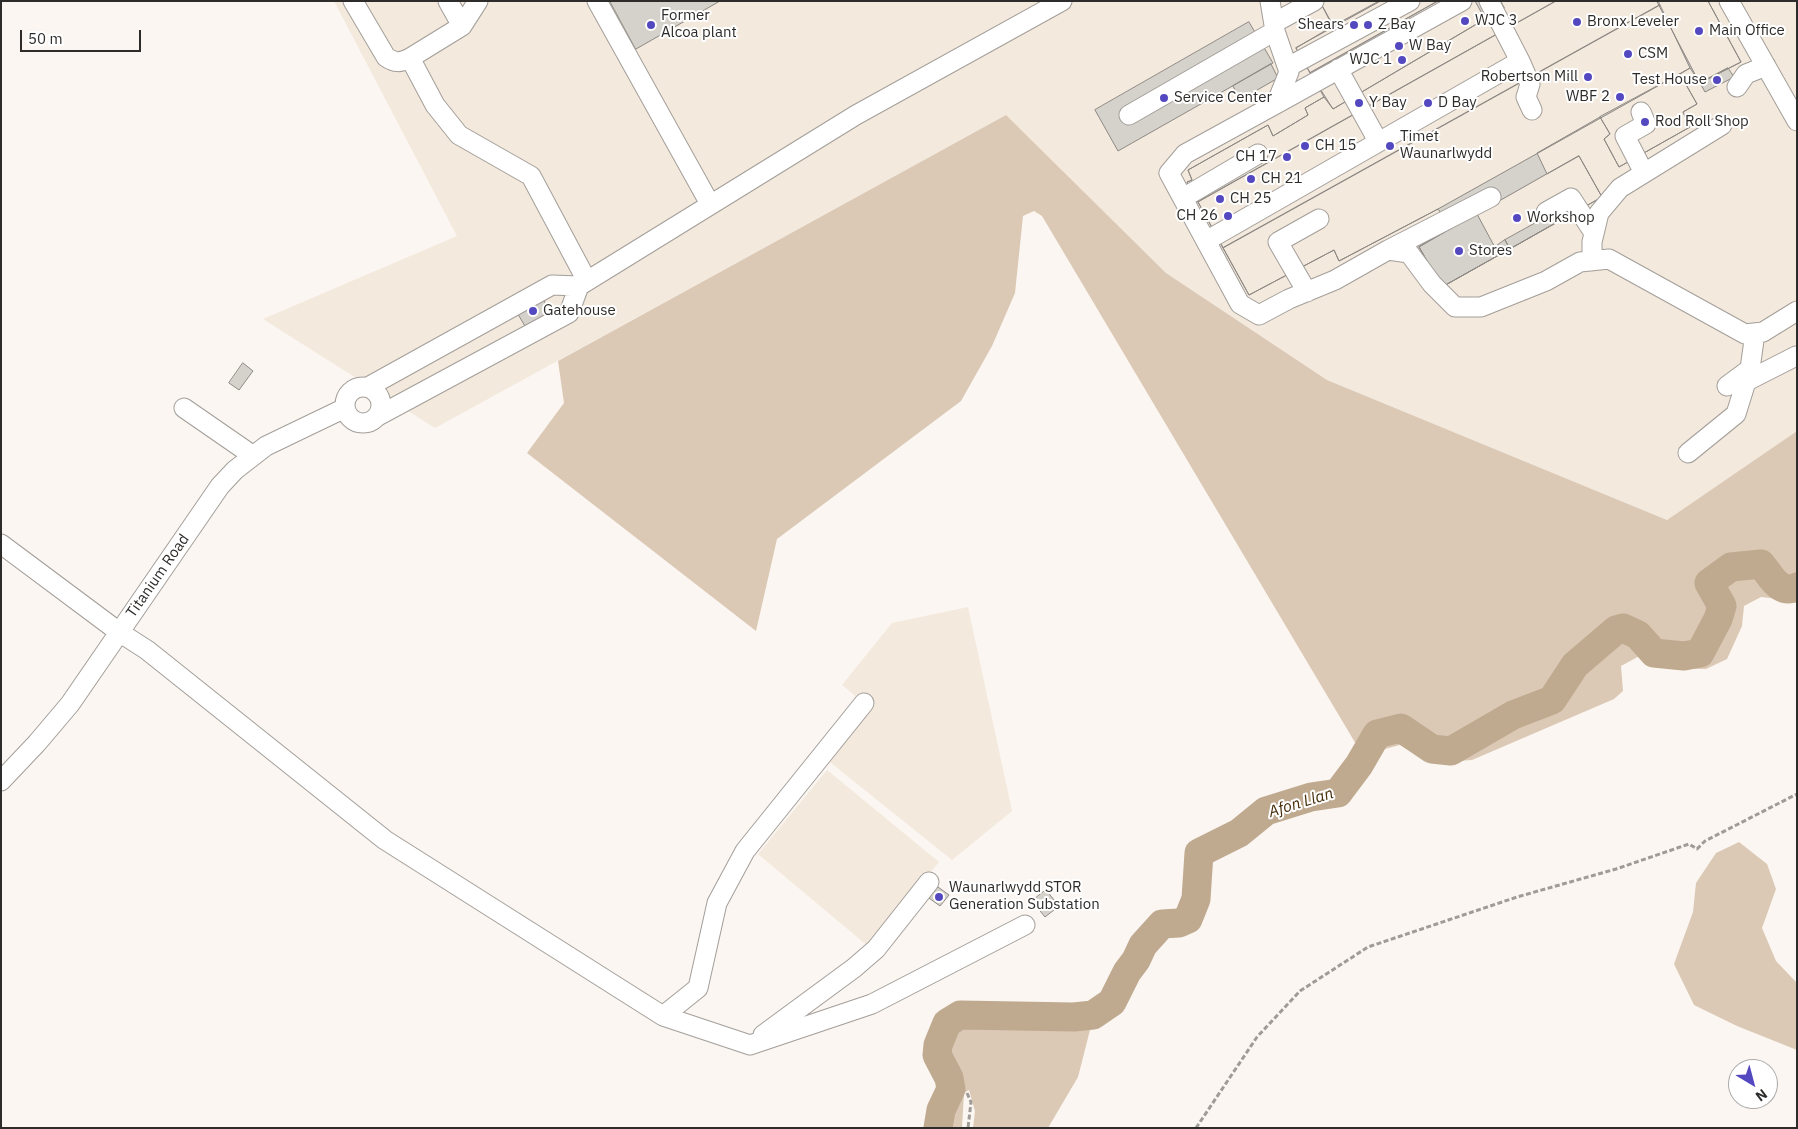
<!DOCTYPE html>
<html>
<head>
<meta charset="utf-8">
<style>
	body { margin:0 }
	#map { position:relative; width:1798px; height:1129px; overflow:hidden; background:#fbf6f1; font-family:"IBM Plex Sans",sans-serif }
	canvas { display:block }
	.frame { position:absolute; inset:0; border:2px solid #2e2c2a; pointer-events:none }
	.north { position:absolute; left:1728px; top:1059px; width:50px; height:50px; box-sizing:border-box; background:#fff; border:1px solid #ababaa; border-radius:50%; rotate:143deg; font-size:14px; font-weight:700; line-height:20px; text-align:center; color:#2e2c2a }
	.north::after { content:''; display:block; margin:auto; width:18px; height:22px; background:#5448c0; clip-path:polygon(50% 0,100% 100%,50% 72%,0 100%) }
	.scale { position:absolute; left:20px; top:30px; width:121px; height:22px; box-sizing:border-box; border:2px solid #2e2c2a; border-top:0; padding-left:6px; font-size:15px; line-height:18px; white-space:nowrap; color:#2e2c2a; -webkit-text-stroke:4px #fff; paint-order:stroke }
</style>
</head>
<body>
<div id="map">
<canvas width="1798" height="1129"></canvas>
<div class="frame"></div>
<div class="north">N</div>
<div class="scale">50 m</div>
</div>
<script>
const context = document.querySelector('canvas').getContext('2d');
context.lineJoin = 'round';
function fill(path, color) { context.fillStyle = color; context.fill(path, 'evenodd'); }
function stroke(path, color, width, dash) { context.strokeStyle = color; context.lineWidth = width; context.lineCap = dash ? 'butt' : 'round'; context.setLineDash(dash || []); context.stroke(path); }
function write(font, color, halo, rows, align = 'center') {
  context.font = font + ' "IBM Plex Sans",sans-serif'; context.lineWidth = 4; context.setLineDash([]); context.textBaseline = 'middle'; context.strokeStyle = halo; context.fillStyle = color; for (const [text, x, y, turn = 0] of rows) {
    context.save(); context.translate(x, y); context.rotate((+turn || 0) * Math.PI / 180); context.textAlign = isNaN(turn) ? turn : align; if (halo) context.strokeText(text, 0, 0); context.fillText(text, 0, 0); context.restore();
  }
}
fill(new Path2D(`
	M334,1H1797V431L1667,520L1327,380L1166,273L1006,115L435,428L263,319L457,236Z
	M968,607L1012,811L952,860L826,759L864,703L842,685L892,623Z
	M827,770L939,862L869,947L758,854Z`), '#f3e9dd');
fill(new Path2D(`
	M1006,115L1166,273L1327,380L1667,520L1797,431V601L1761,597L1744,606L1742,626L1727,659L1706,669L1664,668L1643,654L1621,666L1623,691L1614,699L1472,760L1430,763L1400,745L1381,750L1369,766L1042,216L1034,211L1023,216L1015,293L992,346L961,401L777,539L756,631L527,453L564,403L558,361Z
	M1739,842L1767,864L1776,889L1762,928L1776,961L1797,983V1050L1737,1026L1694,1005L1674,964L1693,912L1696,883L1716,853Z
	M978,1024L1090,1030L1078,1077L1048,1128H973L975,1111L969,1090L964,1093L962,1128H948L954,1079L948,1042L955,1031Z`), '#dbc9b5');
stroke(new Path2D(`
	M938,1128L941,1110L951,1089L949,1078L937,1055L938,1045L947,1023L960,1015L1074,1017L1093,1015L1112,1002L1127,972L1136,960L1143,945L1162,924L1179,923L1188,919L1196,899L1199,853L1239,833L1266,811L1311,797L1338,793L1359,765L1377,734L1401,728L1432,749L1451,751L1513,715L1552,700L1575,665L1616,630L1623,628L1638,635L1654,653L1684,656L1700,653L1718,619L1722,606L1709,583L1731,567L1761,564C1771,576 1779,595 1797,587`), '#bfa98f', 29);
const building = new Path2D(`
	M610,1H720L636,49Z
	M1320,1H1708L1741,62L1700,83L1690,68L1680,74L1697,104L1683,112L1690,127L1619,167L1604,139L1610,134L1600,117L1537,153L1547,174L1579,156L1602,197L1442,287L1419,247L1476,214L1442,215L1438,209L1339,261L1334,250L1249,295L1187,182L1192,180L1188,170L1268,125L1273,136L1308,115L1305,108L1324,97L1296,48L1333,26Z
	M1320,1H1379L1333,26Z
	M1381,1H1438L1310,73L1296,48Z
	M1438,1H1475L1485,19L1333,109L1310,73Z
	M1501,1H1556L1198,202L1187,182L1192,180L1188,170L1268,125L1273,136L1308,115L1305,108L1324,97L1333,109L1504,8Z
	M1556,1H1658L1660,5L1223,248L1198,202Z
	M1657,1H1708L1741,62L1700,83Z
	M1660,5L1690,68L1438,209L1339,261L1334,250L1249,295L1223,248Z
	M1249,22L1273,63L1118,151L1095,110Z
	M1271,64L1278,78L1240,100L1233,86Z
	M1728,68L1734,77L1705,92L1700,83Z
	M1680,74L1697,104L1683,112L1690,127L1619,167L1604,139L1610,134L1600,117Z
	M1579,156L1602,197L1442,287L1419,247Z
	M1477,214L1499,255L1442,287L1419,247Z
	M1552,214L1557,222L1510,249L1505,240Z
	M1505,240L1510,249L1499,255L1495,247Z
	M542,297L550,312L525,326L516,311Z
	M243,363L253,371L239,390L229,383Z
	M938,887L949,895L940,906L929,898Z
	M1046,890L1059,906L1045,917L1032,901Z`);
fill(building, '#d5d1cb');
stroke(building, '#8e8984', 1);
const minor = new Path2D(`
	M353,1L386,57C395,63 400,63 410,58L462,26L478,1
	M448,1L462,26
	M597,1L710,204
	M1270,1L1275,31L1289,72L1276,104L1185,154L1169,173L1240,304L1259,315L1289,299L1335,280L1388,250L1409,253L1432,284L1455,307H1481L1546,281L1580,262L1609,259L1745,334L1763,332L1797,311
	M1729,1L1797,121
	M1274,23L1314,1
	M410,58L435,105L459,135L531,176L587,281
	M1520,61L1530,84L1526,97L1532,110
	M1288,67L1410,1
	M1338,69L1378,141
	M1737,87L1746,74L1766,66
	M1276,104L1462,1
	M1641,112L1646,124L1625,136L1644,173
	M1129,115L1275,31
	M1183,198L1258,154
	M1546,212L1571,198L1594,233
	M1206,241L1520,61L1489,1
	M1388,250L1491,197
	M1592,261V242L1599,213L1620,188L1722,125
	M579,286L856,115L1062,1
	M1307,292L1278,242L1319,219
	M1747,381L1796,356
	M1727,386L1750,369L1755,333
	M368,387L552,285L579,286L569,313L378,416
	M345 405a18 18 0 1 1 36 0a18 18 0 1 1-36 0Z
	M184,408L252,455
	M1688,453L1736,414L1750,369
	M1,544L119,632L147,650L385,840L663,1016L750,1045L872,1004L1025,925
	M1,781L37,743L70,704L220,486L235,470L266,446L345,408
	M663,1016L698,988L717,903L745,851L864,703
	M763,1035L854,968L876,949L929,882`);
stroke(minor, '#a39e99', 21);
stroke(new Path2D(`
	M967,1093L971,1102L968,1128
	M1196,1128L1257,1037L1300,991L1368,947L1517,897L1616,869L1689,844L1697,849L1705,841L1797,794`), '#9f9b97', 3, [5, 2.5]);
stroke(minor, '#fff', 19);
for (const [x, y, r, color] of [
	[1465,21,5,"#5448c0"],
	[1577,22,5,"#5448c0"],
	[651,25,5,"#5448c0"],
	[1354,25,5,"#5448c0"],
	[1368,25,5,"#5448c0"],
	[1699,31,5,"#5448c0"],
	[1399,46,5,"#5448c0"],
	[1628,54,5,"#5448c0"],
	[1402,60,5,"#5448c0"],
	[1588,77,5,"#5448c0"],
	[1717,80,5,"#5448c0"],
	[1620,97,5,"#5448c0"],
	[1164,98,5,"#5448c0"],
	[1359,103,5,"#5448c0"],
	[1428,103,5,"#5448c0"],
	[1645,122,5,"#5448c0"],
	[1305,146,5,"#5448c0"],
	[1390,146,5,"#5448c0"],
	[1287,157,5,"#5448c0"],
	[1251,179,5,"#5448c0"],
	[1220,199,5,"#5448c0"],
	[1228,216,5,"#5448c0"],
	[1517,218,5,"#5448c0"],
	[1459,251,5,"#5448c0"],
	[533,311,5,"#5448c0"],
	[939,897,5,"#5448c0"]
]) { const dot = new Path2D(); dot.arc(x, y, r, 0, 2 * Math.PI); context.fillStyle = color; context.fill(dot); stroke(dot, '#fff', 2); }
write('15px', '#2e2c2a', '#fff', [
	["Former",661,16],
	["Alcoa plant",661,33],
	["WJC 3",1475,21],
	["Bronx Leveler",1587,22],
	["Shears",1344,25,"right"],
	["Z Bay",1378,25],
	["Main Office",1709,31],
	["W Bay",1409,46],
	["CSM",1638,54],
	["WJC 1",1392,60,"right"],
	["Robertson Mill",1578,77,"right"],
	["Test House",1707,80,"right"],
	["WBF 2",1610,97,"right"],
	["Service Center",1174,98],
	["Y Bay",1369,103],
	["D Bay",1438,103],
	["Rod Roll Shop",1655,122],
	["Timet",1400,137],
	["Waunarlwydd",1400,154],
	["CH 15",1315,146],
	["CH 17",1277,157,"right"],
	["CH 21",1261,179],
	["CH 25",1230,199],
	["CH 26",1218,216,"right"],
	["Workshop",1527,218],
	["Stores",1469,251],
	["Gatehouse",543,311],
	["Waunarlwydd STOR",949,888],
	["Generation Substation",949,905]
], 'left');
write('15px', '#2e2c2a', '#fff', [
	["Titanium Road",158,576,-55]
]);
write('italic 16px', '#462e0b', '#fff', [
	["Afon Llan",1301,803,-17]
]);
</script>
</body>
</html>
